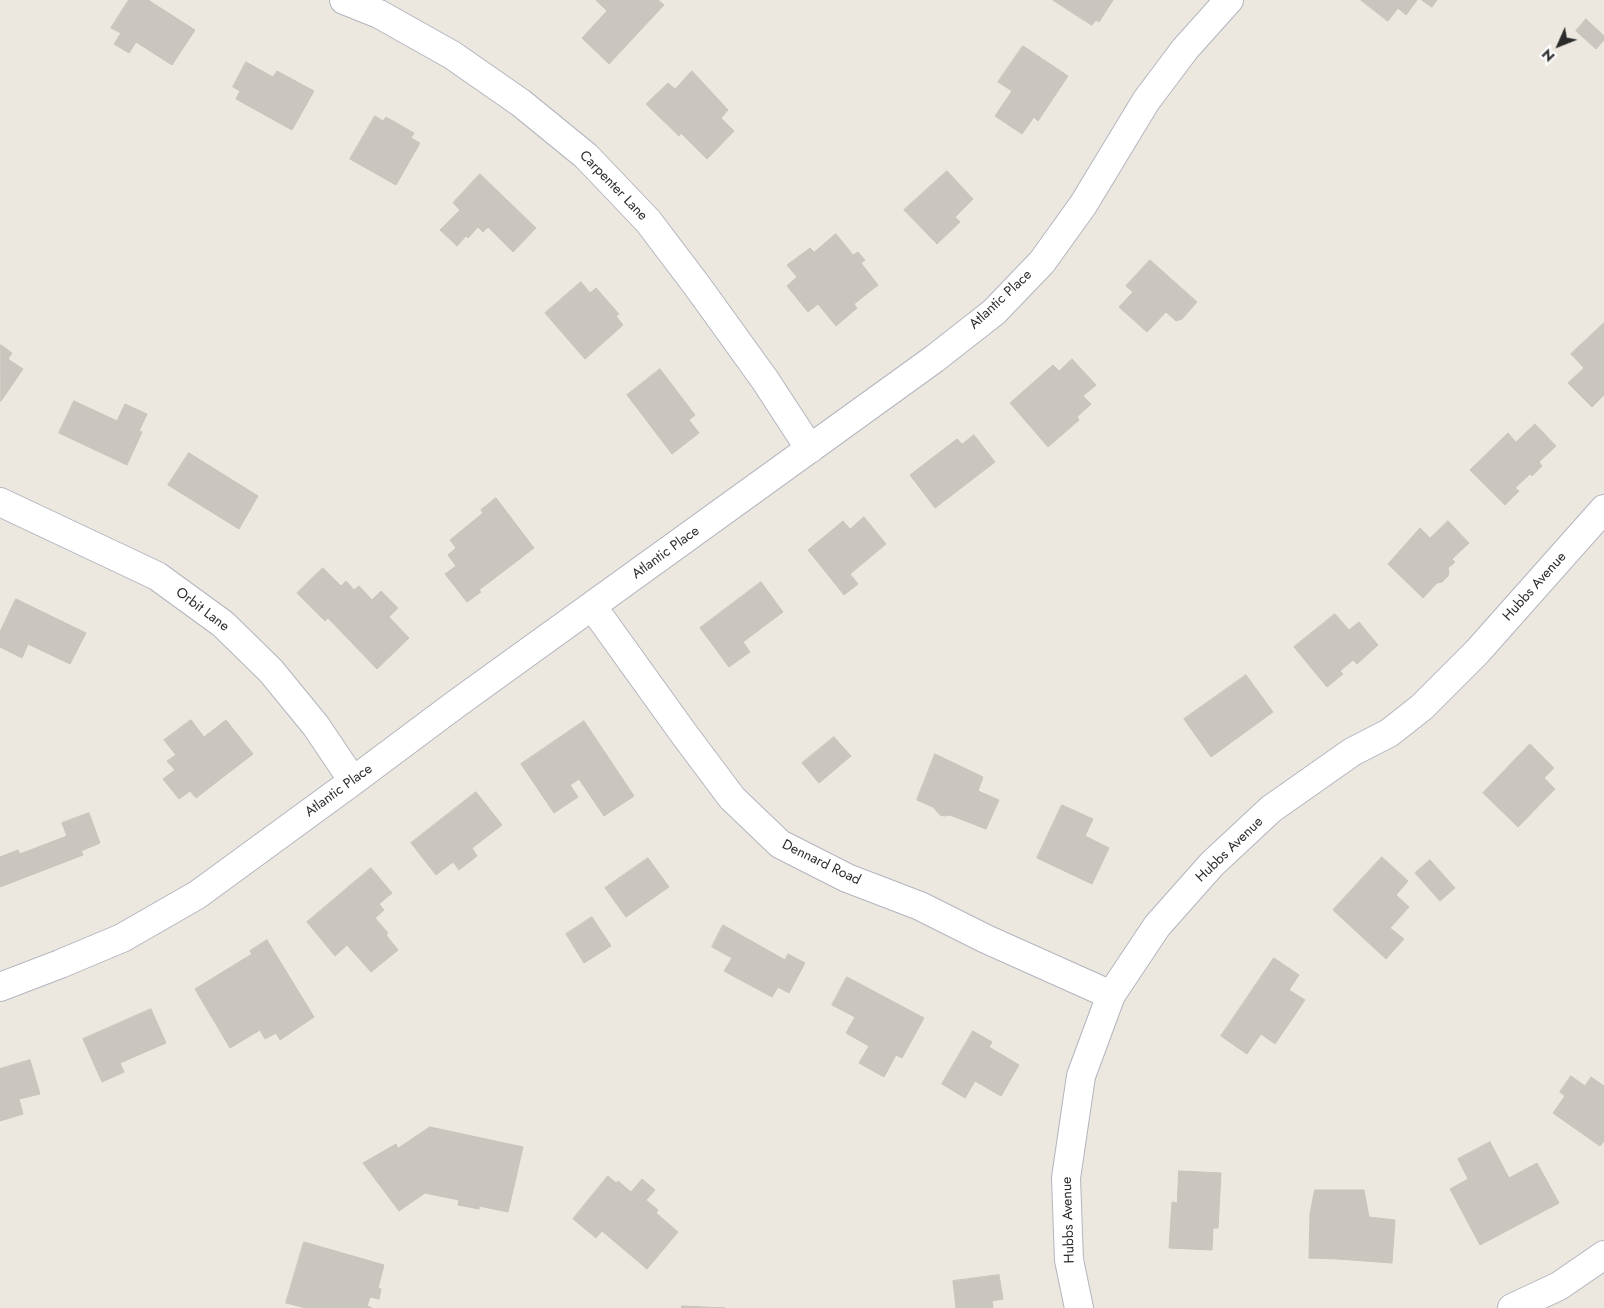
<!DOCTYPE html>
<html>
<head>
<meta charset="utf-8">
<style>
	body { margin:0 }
	#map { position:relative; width:1604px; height:1308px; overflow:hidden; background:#ece8e0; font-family:Jost,sans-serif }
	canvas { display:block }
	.north { position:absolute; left:1534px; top:20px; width:50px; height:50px; -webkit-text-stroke:4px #fff; paint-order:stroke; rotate:226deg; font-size:14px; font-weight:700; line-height:20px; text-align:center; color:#2c2c2c }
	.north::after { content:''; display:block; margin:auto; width:18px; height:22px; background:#2c2c2c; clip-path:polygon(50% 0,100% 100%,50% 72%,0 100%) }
</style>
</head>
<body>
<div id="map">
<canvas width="1604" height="1308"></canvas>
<div class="north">N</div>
</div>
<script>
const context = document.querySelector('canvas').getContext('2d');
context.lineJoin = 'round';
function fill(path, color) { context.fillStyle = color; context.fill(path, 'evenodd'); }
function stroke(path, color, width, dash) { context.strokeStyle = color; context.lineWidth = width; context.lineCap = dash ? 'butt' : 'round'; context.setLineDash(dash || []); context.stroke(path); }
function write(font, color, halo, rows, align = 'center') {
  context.font = font + ' Jost,sans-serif'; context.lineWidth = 4; context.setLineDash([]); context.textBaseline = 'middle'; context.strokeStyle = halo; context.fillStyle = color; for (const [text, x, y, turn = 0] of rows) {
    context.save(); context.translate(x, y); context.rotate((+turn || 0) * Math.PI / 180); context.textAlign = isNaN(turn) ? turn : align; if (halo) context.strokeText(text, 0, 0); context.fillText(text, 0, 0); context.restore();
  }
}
const building = new Path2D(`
	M129,0H148L195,30L172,65L136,42L129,53L114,44L121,33L111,28Z
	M596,0H658L664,5L609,64L582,38L607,11Z
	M1053,0H1113L1099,22L1096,20L1092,25Z
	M1361,0H1417L1406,15L1398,8L1388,21Z
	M1422,0H1437L1432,7Z
	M1586,19L1604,36V40L1596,49L1576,31Z
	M1023,46L1068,76L1038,121L1034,117L1022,134L995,116L1012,91L998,82Z
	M246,62L273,77L277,71L314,91L292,130L236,99L240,91L233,87Z
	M692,71L728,110L721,118L734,131L707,159L681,133L679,136L646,104L668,83L675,89Z
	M375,116L383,121L386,117L414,133L411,138L420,143L396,185L350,159Z
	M947,171L973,199L955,217L960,222L937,244L904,210Z
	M480,174L536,228L513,252L488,227L483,232L478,227L468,238L466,236L457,246L440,230L460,210L453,203Z
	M836,234L853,255L858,252L865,260L861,263L878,285L854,304L857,308L836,326L818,304L808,312L787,286L797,277L787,265L810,248L814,252Z
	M1150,260L1197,302L1182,319L1176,321L1166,312L1147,332L1119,307L1133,292L1126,286Z
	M581,282L590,293L596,288L619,314L616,316L623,325L585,359L545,313Z
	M1604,323V395L1592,407L1568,383L1584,368L1571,354Z
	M1,345L12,353L8,359L23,369L1,401Z
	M1072,359L1096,385L1083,396L1091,404L1077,417L1079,420L1048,447L1010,403L1053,365L1059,371Z
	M660,369L695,415L689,420L699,433L672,454L627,395Z
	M74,401L117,421L125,404L147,414L139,431L142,432L127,465L59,433Z
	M1535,424L1556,446L1539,462L1542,466L1532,476L1530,474L1515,488L1519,491L1505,505L1470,470L1508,433L1516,442Z
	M974,435L995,462L935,508L910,475L957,439L962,444Z
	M189,453L258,496L239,529L168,485Z
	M496,498L534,548L479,590L481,592L467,602L445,574L456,566L448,555L456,548L450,540L483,513L481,510Z
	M864,517L886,544L850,574L858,584L844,595L808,550L843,521L850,529Z
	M1448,521L1469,543L1452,559L1455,562L1448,568L1449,573L1448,576L1442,582L1437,583L1423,598L1388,564L1420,528L1430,538Z
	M323,568L341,586L346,581L354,590L359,586L372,600L381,591L398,608L389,617L409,638L377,669L328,618L325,621L297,593Z
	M761,582L783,612L743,642L750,652L729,667L700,628Z
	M16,599L86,633L70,664L28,644L22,658L0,647V632Z
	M1335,614L1349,630L1359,622L1378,645L1357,664L1353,660L1340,671L1343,674L1327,687L1294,647Z
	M1246,675L1273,712L1211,757L1184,719Z
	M191,720L204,737L226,720L253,754L196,798L190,791L179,799L163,779L175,770L167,761L176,755L164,740Z
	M584,721L634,796L604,816L579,779L570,785L578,797L554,813L521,764Z
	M834,737L851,756L819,783L802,763Z
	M1530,744L1554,768L1544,778L1555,789L1518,827L1483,793Z
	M935,754L983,777L978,791L999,800L986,829L950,815L944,816L940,815L933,807L917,800Z
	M476,792L502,825L472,848L477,856L459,870L453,862L436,875L411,843Z
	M1062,805L1093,819L1085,836L1109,848L1092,884L1037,858Z
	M89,813L100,843L81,851L83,855L0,887V857L18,850L20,854L67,836L62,823Z
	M1382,857L1408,881L1396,895L1409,907L1390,928L1404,939L1386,959L1333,910Z
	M648,858L669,887L626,917L605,888Z
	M1430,860L1455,888L1440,901L1415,873Z
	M371,868L392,893L379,904L384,910L375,918L388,933L386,935L398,950L371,972L347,945L335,956L307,922Z
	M592,917L611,946L584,963L566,934Z
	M723,925L785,960L788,954L805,963L789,993L778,987L772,997L724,971L732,958L712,947Z
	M267,940L314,1017L280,1040L276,1033L265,1039L260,1030L230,1048L195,989L252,954L250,951Z
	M1274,958L1299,975L1289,990L1305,1000L1275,1044L1261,1034L1247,1054L1221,1036Z
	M847,977L924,1018L902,1058L896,1055L884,1077L859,1063L869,1046L846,1033L855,1017L832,1005Z
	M151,1009L166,1043L120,1063L124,1072L102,1082L83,1039Z
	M973,1031L992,1042L989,1047L1019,1065L1001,1096L975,1081L965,1098L942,1084Z
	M30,1060L40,1094L19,1099L23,1114L0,1121V1069Z
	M1571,1076L1585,1086L1591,1077L1604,1086V1141L1600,1146L1553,1113L1565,1096L1560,1092Z
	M430,1127L523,1147L508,1212L479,1206V1209L458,1205L459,1200L425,1193L399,1211L363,1163L396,1144L398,1148Z
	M1490,1142L1509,1178L1537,1163L1559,1203L1480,1245L1450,1189L1468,1179L1458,1159Z
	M1179,1171L1221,1173L1218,1228H1213L1212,1250L1169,1248L1172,1202L1177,1203Z
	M608,1176L616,1183L618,1181L631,1192L642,1179L655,1190L646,1200L658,1210L656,1213L678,1232L647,1269L602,1231L596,1238L573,1219Z
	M1315,1190H1364L1369,1217L1395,1220L1392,1263L1338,1259L1309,1258L1310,1214Z
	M304,1242L384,1265L378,1288L381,1289L379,1299L370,1297L367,1306L372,1308H306L286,1303Z
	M999,1275L1003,1299L992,1301L993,1308H956L953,1281Z
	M682,1306L725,1308H682Z`);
fill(building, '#c8c6be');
stroke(building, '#c8c4ba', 1);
const minor = new Path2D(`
	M344,0L379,14L452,55L521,103L586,156L648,221L698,287L765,380L810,449
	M0,502L157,576L223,624L271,671L316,726L353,781
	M592,606L684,734L732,798L780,844L847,878L920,906L986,939L1111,995
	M0,987L60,964L122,938L197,895L353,781L456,704L934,359L994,312L1042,262L1083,205L1146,101L1185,49L1229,0
	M1079,1308L1069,1260L1066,1178L1081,1076L1111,995L1157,926L1212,864L1271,809L1352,752L1389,733L1422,707L1477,652L1604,509
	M1512,1308L1559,1286L1604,1255`);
stroke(minor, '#b3b5be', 30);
stroke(minor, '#fff', 28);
write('14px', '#2c2c2c', '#fff', [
	["Carpenter Lane",613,186,46],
	["Atlantic Place",1001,300,-43],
	["Atlantic Place",666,553,-36],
	["Hubbs Avenue",1535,587,-48],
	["Orbit Lane",202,610,37],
	["Atlantic Place",339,791,-36],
	["Hubbs Avenue",1230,850,-44],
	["Dennard Road",821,863,26],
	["Hubbs Avenue",1069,1220,-92]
]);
</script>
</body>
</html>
